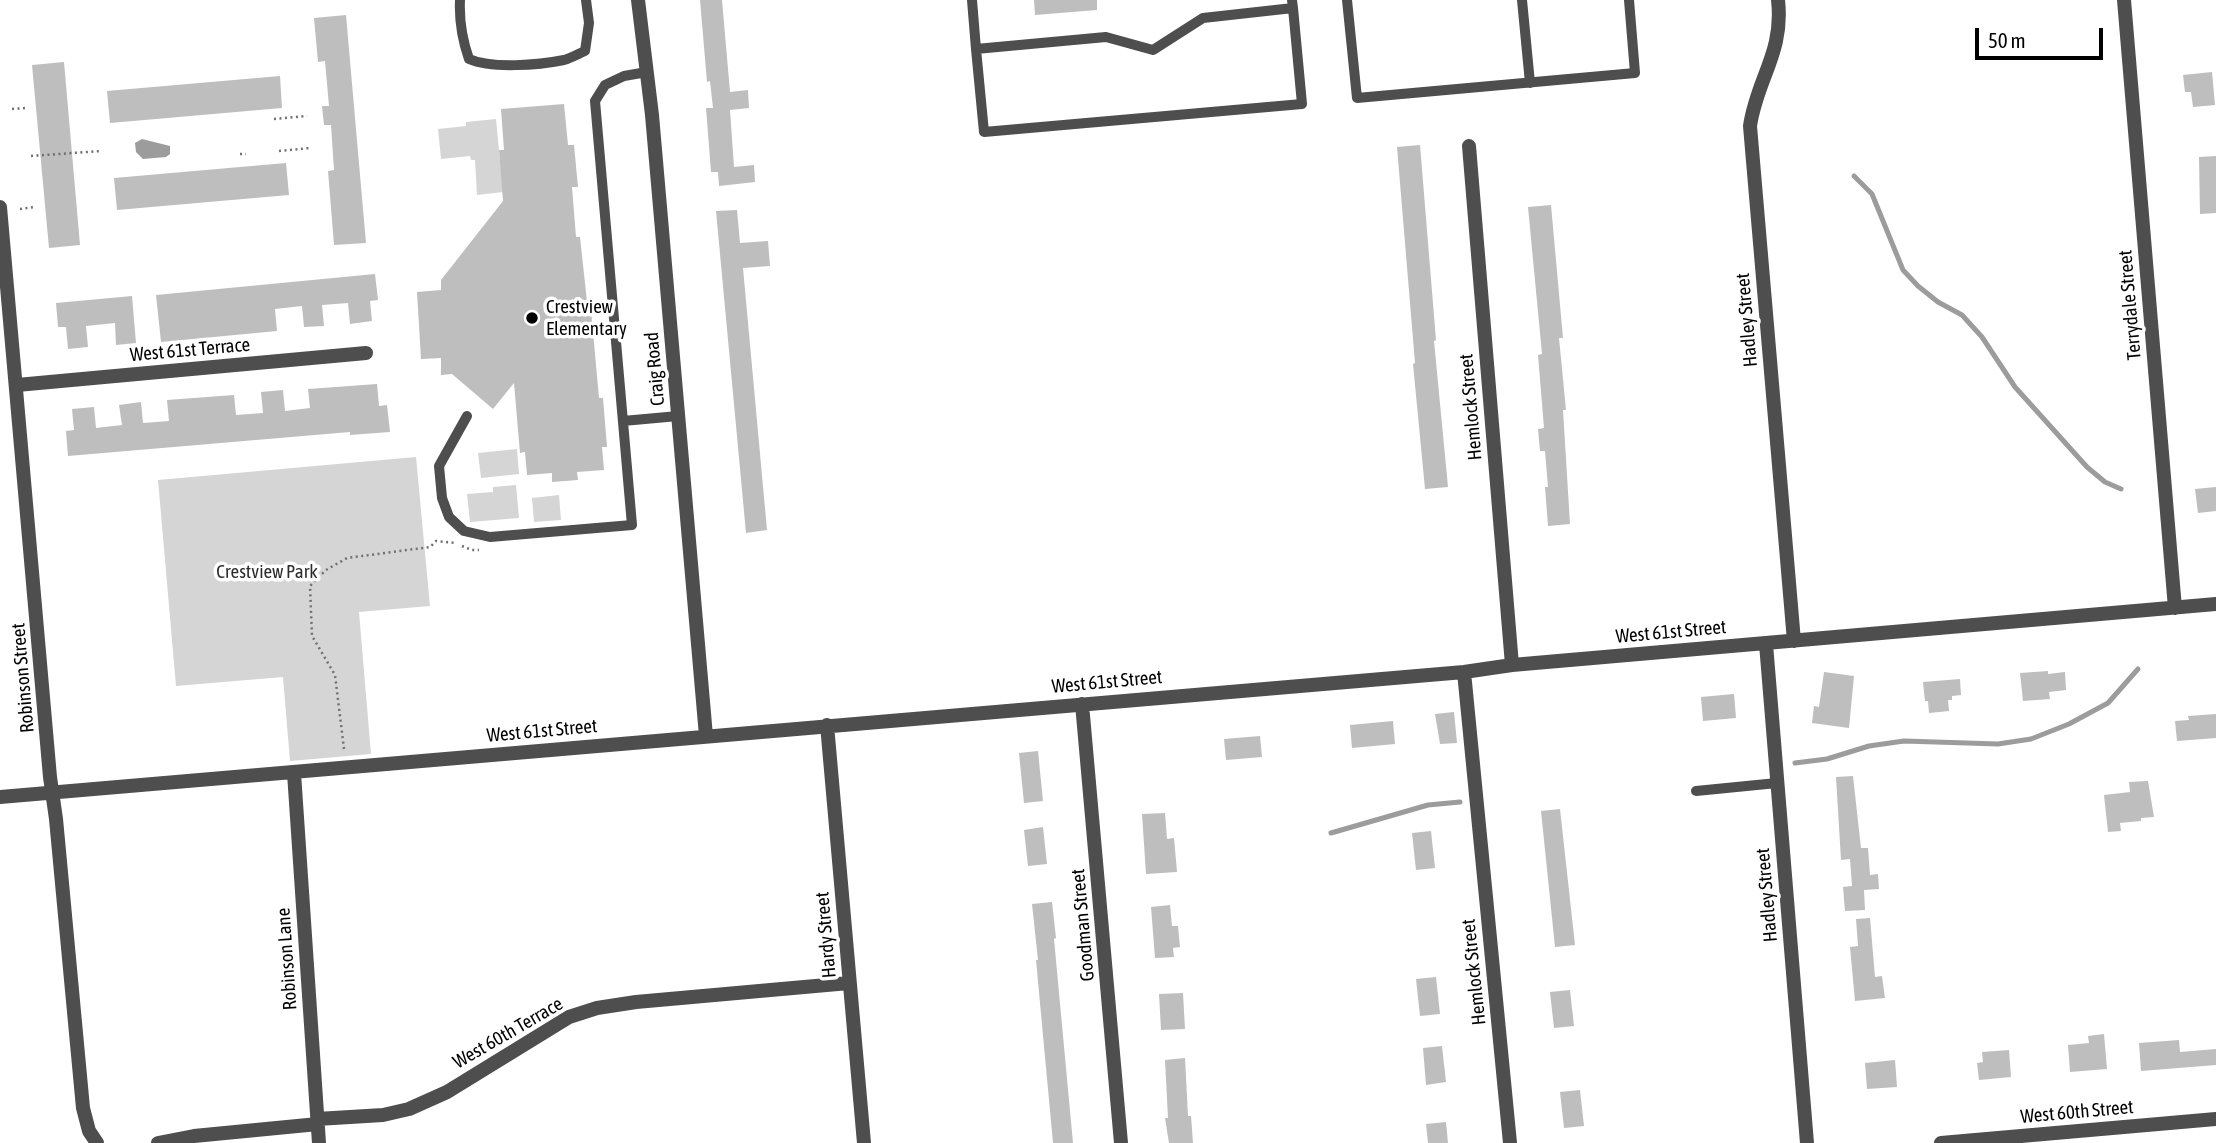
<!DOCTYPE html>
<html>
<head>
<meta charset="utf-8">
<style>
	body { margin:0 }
	#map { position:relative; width:2216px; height:1143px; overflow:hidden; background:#fff; font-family:"Asap Condensed",sans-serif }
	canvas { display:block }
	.scale { position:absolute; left:1975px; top:28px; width:128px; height:32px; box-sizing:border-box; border:4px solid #000; border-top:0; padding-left:9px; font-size:21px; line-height:24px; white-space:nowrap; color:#000; -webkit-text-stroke:5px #fff; paint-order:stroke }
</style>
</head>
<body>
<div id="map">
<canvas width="2216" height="1143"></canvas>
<div class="scale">50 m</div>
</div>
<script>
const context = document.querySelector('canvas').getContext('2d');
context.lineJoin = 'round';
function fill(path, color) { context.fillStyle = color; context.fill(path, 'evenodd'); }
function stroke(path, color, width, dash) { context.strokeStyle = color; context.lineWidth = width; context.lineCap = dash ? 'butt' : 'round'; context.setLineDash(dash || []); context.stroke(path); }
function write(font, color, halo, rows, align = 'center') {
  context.font = font + ' "Asap Condensed",sans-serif'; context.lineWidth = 7; context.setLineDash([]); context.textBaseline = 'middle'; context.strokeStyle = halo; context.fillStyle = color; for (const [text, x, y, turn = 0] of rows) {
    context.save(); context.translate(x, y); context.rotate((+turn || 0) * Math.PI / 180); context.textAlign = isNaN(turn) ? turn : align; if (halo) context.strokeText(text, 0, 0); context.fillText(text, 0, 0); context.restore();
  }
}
fill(new Path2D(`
	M496,119L503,192L477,195L475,160H471L470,156L441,159L438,129L466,126V122Z
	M517,449L519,474L481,478L478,453Z
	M416,457L430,606L359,612L371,754L290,761L283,677L176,686L158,480Z
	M516,485L519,518L470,522L467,494L493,492V487Z
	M559,495L561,520L534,522L532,498Z`), '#d5d5d5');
fill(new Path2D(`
	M142,139L170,146V154L166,157L143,159L136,152L135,143Z`), '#9c9c9c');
stroke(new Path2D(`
	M1854,176L1872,194L1903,270L1918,286L1938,302L1962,315L1982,337L2015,387L2087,467L2105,482L2121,489
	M1795,763L1827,759L1869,746L1904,741L1998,744L2031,739L2069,724L2108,703L2138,669
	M1331,833L1428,805L1460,802`), '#9c9c9c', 5);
fill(new Path2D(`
	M700,0H722L730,92L748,90L749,108L730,110L734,167L754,165L755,182L719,186L718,172H711L706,108H713L710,81L707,82Z
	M1034,0H1097V10L1035,15Z
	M346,15L366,243L334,245L328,171L334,170L331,125H324L322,106H329L325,61L318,62L314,18Z
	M64,62L80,245L49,248L32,65Z
	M2212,72L2215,105L2193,107L2191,92H2185L2183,75Z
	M280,76L282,108L110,123L107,91Z
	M564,104L568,145H574L578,187H572L576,237H580L588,311L591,310L599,398H603L607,447H602L604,470L577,472L578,480L552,482V473L527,475L525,452L520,453L514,383L493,409L452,374L441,375V358L421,359L417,292L441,290V280L503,201L499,150H504L501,109Z
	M1420,145L1436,340L1434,341L1448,487L1425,489L1413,364L1415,363L1397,147Z
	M2216,156V213L2200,214L2199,157Z
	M286,163L289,195L117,210L114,178Z
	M1551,205L1563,338H1559L1566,410H1563L1570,524L1548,526L1545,487H1548L1545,451H1540L1538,429L1544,428L1538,355L1542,354L1528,207Z
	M737,210L740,243L768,241L770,266L743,268L767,530L746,533L716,211Z
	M375,274L378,300L370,301L372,321L350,324L348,303L322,305L324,326L304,327L302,306L275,309L277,331L161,342L156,295Z
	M132,296L136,343L116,345L115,323L86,326L88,347L68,349L66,327H58L56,303Z
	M377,384L379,406L387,405L390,432L350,435V432L68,456L66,431L74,430L72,409L94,407L96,428L122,425L119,405L141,402L143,423L169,421L167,400L234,395L236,415L263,413L261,392L283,390L285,411L310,408L308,389Z
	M2216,487V511L2198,513L2195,489Z
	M2048,671V674L2065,672L2066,690L2049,692L2050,699L2023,701L2020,673Z
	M1824,672L1854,676L1849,728L1812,723L1814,706L1819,707Z
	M1960,679L1961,695L1952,696V700H1948L1949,711L1929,713L1928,701H1925L1923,682Z
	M1734,694L1736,718L1703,721L1701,697Z
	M1454,712L1457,743L1440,744L1435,714Z
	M2216,714V738L2177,741L2175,721L2189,720L2188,716Z
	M1393,721L1395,744L1352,748L1350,725Z
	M1260,736L1262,757L1226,760L1224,739Z
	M1038,751L1043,801L1024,803L1019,753Z
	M1853,776L1861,848H1868L1870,875L1878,874L1879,889L1864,890L1865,910L1845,911L1843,887L1852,886L1850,859L1841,860L1836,777Z
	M2148,781L2154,817L2141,818V821L2120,823L2121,831L2108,832L2104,795L2130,792L2129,782Z
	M1560,809L1575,945L1555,947L1541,811Z
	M1165,813L1167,839L1174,838L1177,872L1146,874L1142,814Z
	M1043,827L1047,864L1028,866L1024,830Z
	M1431,831L1435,868L1416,870L1412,833Z
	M1052,902L1056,938L1054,939L1073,1143H1053L1036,960H1038L1032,904Z
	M1170,905L1172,926H1178L1180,947L1173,948L1174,957L1155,958L1151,907Z
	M1870,918L1875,977L1882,976L1885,998L1855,1001L1850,947L1858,946L1856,919Z
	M1436,977L1440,1014L1420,1016L1416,979Z
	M1570,990L1574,1026L1554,1028L1550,992Z
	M1183,993L1185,1029L1161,1030L1159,994Z
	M2104,1034L2107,1069L2070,1072L2068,1045L2089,1043L2088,1036Z
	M2179,1040L2180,1052L2216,1049V1065L2141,1071L2139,1043Z
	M1442,1046L1446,1082L1426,1085L1423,1048Z
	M2009,1050L2011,1077L1979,1080L1977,1063L1983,1062L1982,1052Z
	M1185,1058L1188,1116H1191L1193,1143H1169L1165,1118H1168L1165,1060Z
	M1895,1060L1897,1087L1867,1089L1865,1063Z
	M1580,1090L1584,1126L1564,1128L1560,1092Z
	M1446,1122L1448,1143H1428L1426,1124Z`), '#bebebe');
stroke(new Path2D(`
	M12,109L26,108
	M274,119L307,116
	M279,151L310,148
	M240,154H246
	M31,156L101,151
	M20,209L35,207
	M462,546L472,550H479
	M344,749L335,675L312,636L310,586L326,570L347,558L430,547L436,541L456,543`), '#707070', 2.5, [2, 3.5]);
stroke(new Path2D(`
	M460,0C459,21 462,39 469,59C492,69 539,65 564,60C571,58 578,54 585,51L589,23L586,0
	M972,0L976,49L1106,37L1153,50L1203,18L1293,8L1292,0
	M1347,0L1357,98L1635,73L1629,0
	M1522,0L1530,83
	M976,49L984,132L1302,104L1293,8
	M467,416L439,466L442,498L449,517L464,531L490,537L632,525L595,101L605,85L624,76L647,72
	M623,421L678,416
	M1696,791L1777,783`), '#4e4e4e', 10);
stroke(new Path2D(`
	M638,0L652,115L706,736
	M1778,0C1784,53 1757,78 1750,126L1794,641
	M2124,0L2175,608
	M1469,146L1512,665
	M0,207L50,777L56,819L83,1108L89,1131L97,1143
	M17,385L366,353
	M1766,644L1807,1143
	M1464,672L1510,1143
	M1082,704L1121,1143
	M827,725L864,1143
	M294,773L319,1143
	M0,797L1464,672L1512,665L2216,604
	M317,1119L383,1115L409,1109L447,1092L569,1017L597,1008L636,1002L849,983
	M158,1143L194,1136L318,1124
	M1941,1143L2216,1119`), '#4e4e4e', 14);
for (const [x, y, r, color] of [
	[532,318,7,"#000"]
]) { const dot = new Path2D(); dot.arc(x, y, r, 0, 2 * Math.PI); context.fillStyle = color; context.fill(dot); stroke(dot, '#fff', 2.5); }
write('19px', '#000', '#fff', [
	["Terrydale Street",2130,305,-95],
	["Hadley Street",1747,320,-95],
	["West 61st Terrace",190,350,-5],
	["Craig Road",655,369,-95],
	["Hemlock Street",1471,407,-95],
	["West 61st Street",1671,632,-5],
	["Robinson Street",23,678,-95],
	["West 61st Street",1107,682,-5],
	["West 61st Street",542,731,-5],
	["Hadley Street",1767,895,-95],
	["Goodman Street",1083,925,-95],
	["Hardy Street",826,935,-95],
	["Robinson Lane",287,959,-94],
	["Hemlock Street",1474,972,-96],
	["West 60th Terrace",508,1033,-30],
	["West 60th Street",2077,1112,-5]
]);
write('19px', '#000', '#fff', [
	["Crestview",546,307],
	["Elementary",546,329]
], 'left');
write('19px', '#2c2c2c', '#fff', [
	["Crestview Park",267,572]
]);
</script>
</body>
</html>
